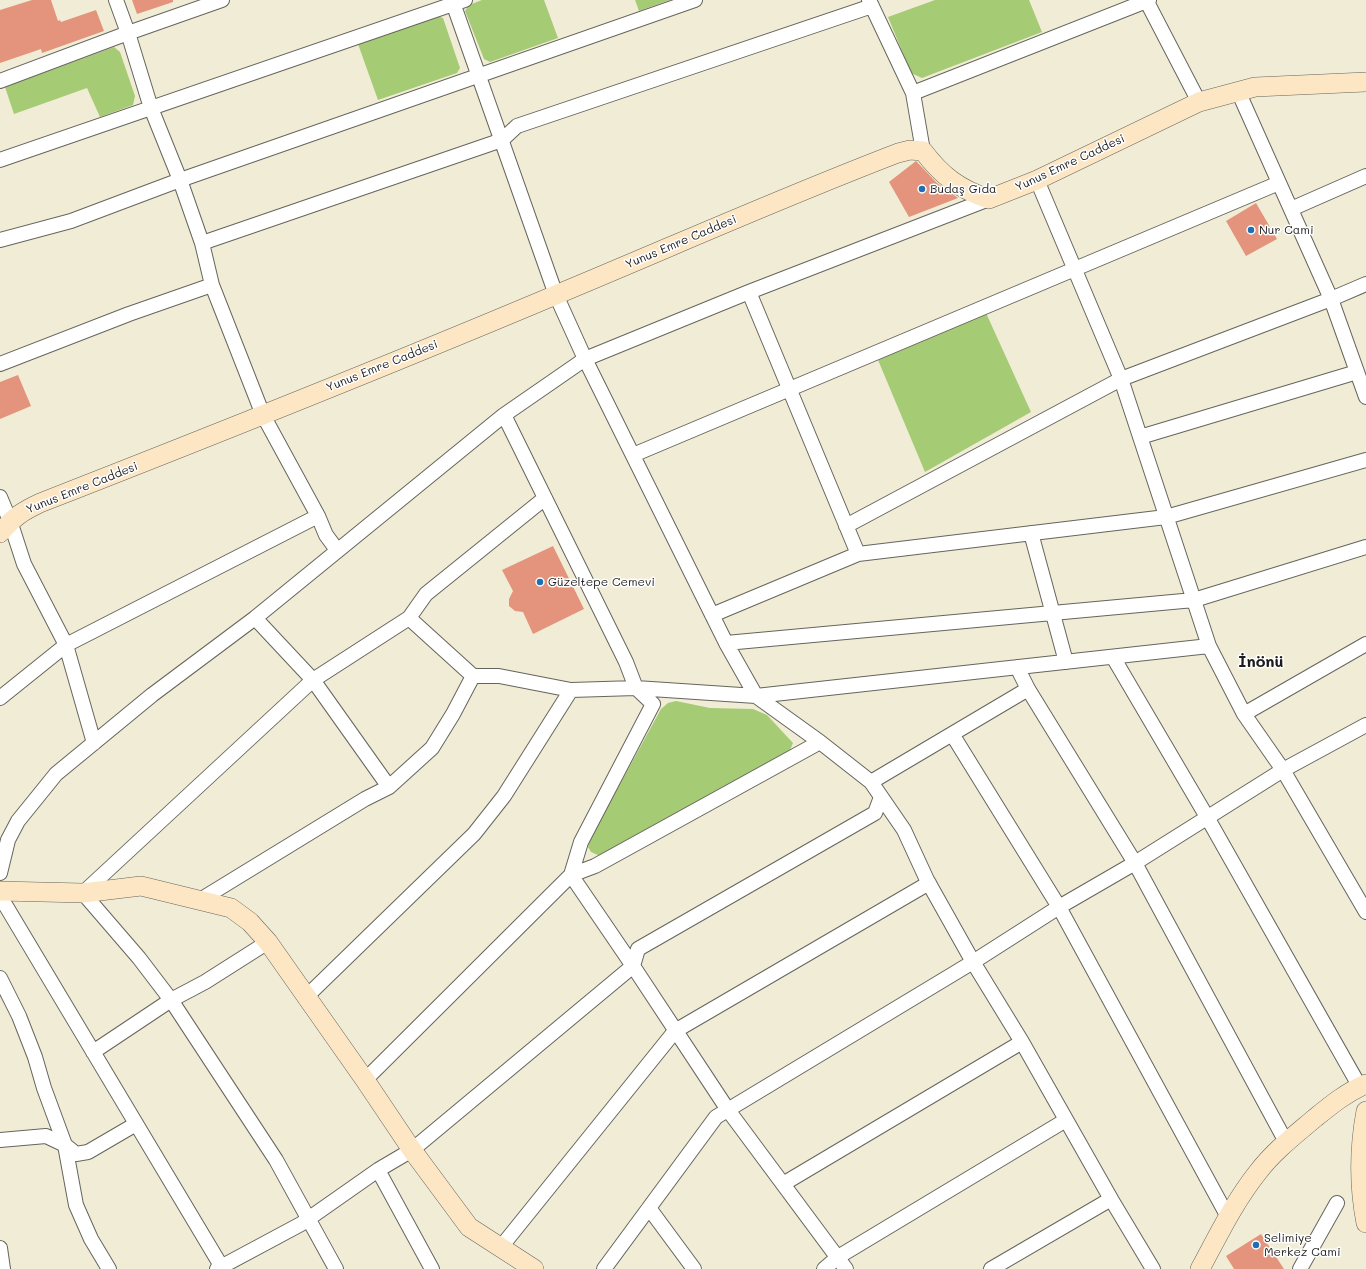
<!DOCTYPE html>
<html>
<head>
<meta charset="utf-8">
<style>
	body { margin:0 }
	canvas { display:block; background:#f0ecd5 }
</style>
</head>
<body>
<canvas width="1366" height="1269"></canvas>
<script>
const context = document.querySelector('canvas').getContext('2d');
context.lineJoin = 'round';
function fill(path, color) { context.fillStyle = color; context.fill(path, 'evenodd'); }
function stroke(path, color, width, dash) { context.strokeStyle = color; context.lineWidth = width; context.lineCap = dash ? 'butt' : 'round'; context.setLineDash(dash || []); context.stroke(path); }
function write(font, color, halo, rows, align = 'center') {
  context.font = font + ' Mali,sans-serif'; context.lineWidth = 3; context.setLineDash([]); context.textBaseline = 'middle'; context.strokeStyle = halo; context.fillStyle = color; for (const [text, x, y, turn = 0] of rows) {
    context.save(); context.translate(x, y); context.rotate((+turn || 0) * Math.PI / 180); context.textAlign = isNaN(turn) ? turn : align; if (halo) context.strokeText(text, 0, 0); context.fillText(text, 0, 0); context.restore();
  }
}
fill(new Path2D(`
	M482,0H544L558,38L490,62L484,59L465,11L469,5Z
	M635,0H670L639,11Z
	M935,0H1029L1042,32L922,78L911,73L888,17Z
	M436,15L443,18L460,68L457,73L378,100L358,44Z
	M114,47L120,52L135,96L133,105L100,117L87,88L14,114L5,87Z
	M986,313L1031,412L925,472L878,360Z
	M676,701L710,708L753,709L767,715L793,743L790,750L600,856L591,852L588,847L590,839L661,709L668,703Z`), '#a6cb75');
fill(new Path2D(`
	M32,0H51L58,21L60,20L61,22L96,10L104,31L42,53L41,49L0,63V10Z
	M132,0H173V2L137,14Z
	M916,161L917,162L937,183L958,198L909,217L889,182Z
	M1256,203L1277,239L1246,256L1226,221Z
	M18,375L31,406L0,419V382Z
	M553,546L584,609L533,634L523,612L515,611L509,606V599L513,591L502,570Z
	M1261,1234L1284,1269H1234L1226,1256Z`), '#e4947c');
const street = new Path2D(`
	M116,0L128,33L151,108L180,180L202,243L212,285L263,415L318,516L326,535L337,550
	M452,0L556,295L585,359L726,643L756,696L820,742L871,782L904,830L927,880L973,962L1022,1042L1111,1199L1153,1269
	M869,0L913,93L923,151
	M1146,0L1199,102
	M0,81L128,33L222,0
	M1238,91L1331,299L1366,397
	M913,93L1149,0
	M0,160L465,0
	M1037,180L1121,379L1209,646L1244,714L1283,770L1366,912
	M1291,209L1366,176
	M0,240L71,221L180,180L695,0
	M202,243L502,140L517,126L872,6
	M749,292L858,554
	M0,364L129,314L212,285
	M504,415L626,662L636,688L653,704L581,842L571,875L633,966L728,1110L846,1269
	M1140,437L1357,372
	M633,455L1279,183
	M0,497L10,521L24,564L66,645L94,743
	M846,526L1121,379L1331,299L1366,284
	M1031,533L1066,662
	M712,615L858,554L1166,517L1366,460
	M255,618L313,680L389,787
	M409,618L473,676H499L571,690L636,688L756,696L1209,646
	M726,643L1194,600L1366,547
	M1113,657L1207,817L1360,1087
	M1017,667L1028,689L1135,863L1286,1142
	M0,698L66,645L318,516
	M1244,714L1366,644
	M952,734L1059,907L1228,1217
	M871,782L1028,689
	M0,873L8,840L18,821L56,774L152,695L255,618L504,415L585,359L749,292L989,199
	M0,896L223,1269
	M200,900L365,799L389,787L432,748L453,714L473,676
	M0,978L19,1016L35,1057L44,1088L65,1145L76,1205L91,1239L109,1269
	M306,997L474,834L504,796L571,690
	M93,1052L171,1000L205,982L268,942
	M365,1080L571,875L595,866L820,742
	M0,1140L46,1136L65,1145L76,1154L88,1152L136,1124
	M378,1170L432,1269
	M783,1184L1022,1042
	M649,1208L694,1269
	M501,1247L675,1031L929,883
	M0,1248L3,1269
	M217,1269L301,1224L378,1170L412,1150L633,966L638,949L875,813L881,797
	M336,1269L276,1160L171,1000L139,958L83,893L313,680L409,618L426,594L545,498
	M604,1269L716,1117L973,962L1059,907L1135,863L1283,770L1366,725
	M824,1269L838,1257L1066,1120
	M991,1269L1111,1199
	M1300,1269L1337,1203`);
const secondary = new Path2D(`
	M0,533C14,517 21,512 40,503C214,435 387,366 558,294C671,247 783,197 898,153L910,150L923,151C942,176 959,189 989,199L1037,180L1199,102L1255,87L1366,82
	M0,891L83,893L141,886L231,908L250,922L268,942L365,1080L412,1150L469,1227L534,1269
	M1366,1111C1359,1148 1359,1187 1366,1223
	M1200,1269C1218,1236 1234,1202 1258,1172C1274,1151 1295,1135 1315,1118C1331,1105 1347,1092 1366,1084`);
stroke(street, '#66655d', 16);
stroke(secondary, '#66655d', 20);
stroke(street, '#fff', 14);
stroke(secondary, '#fce6c4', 19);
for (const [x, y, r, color] of [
	[922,189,4,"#1f6fb2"],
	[1251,230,4,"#1f6fb2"],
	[540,582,4,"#1f6fb2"],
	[1256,1245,4,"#1f6fb2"]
]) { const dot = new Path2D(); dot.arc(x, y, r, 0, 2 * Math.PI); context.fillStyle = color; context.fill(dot); stroke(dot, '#fff', 1.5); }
write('12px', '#1c1c1c', '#fff', [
	["Yunus Emre Caddesi",1070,163,-25],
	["Yunus Emre Caddesi",681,242,-23],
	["Yunus Emre Caddesi",382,366,-22],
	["Yunus Emre Caddesi",82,488,-22]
]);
write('12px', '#1c1c1c', '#fff', [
	["Budaş Gıda",930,189],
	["Nur Cami",1259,230],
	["Güzeltepe Cemevi",548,582],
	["Selimiye",1264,1238],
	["Merkez Cami",1264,1252]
], 'left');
write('bold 16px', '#1c1c1c', '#fff', [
	["İnönü",1261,662]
]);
</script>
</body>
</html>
